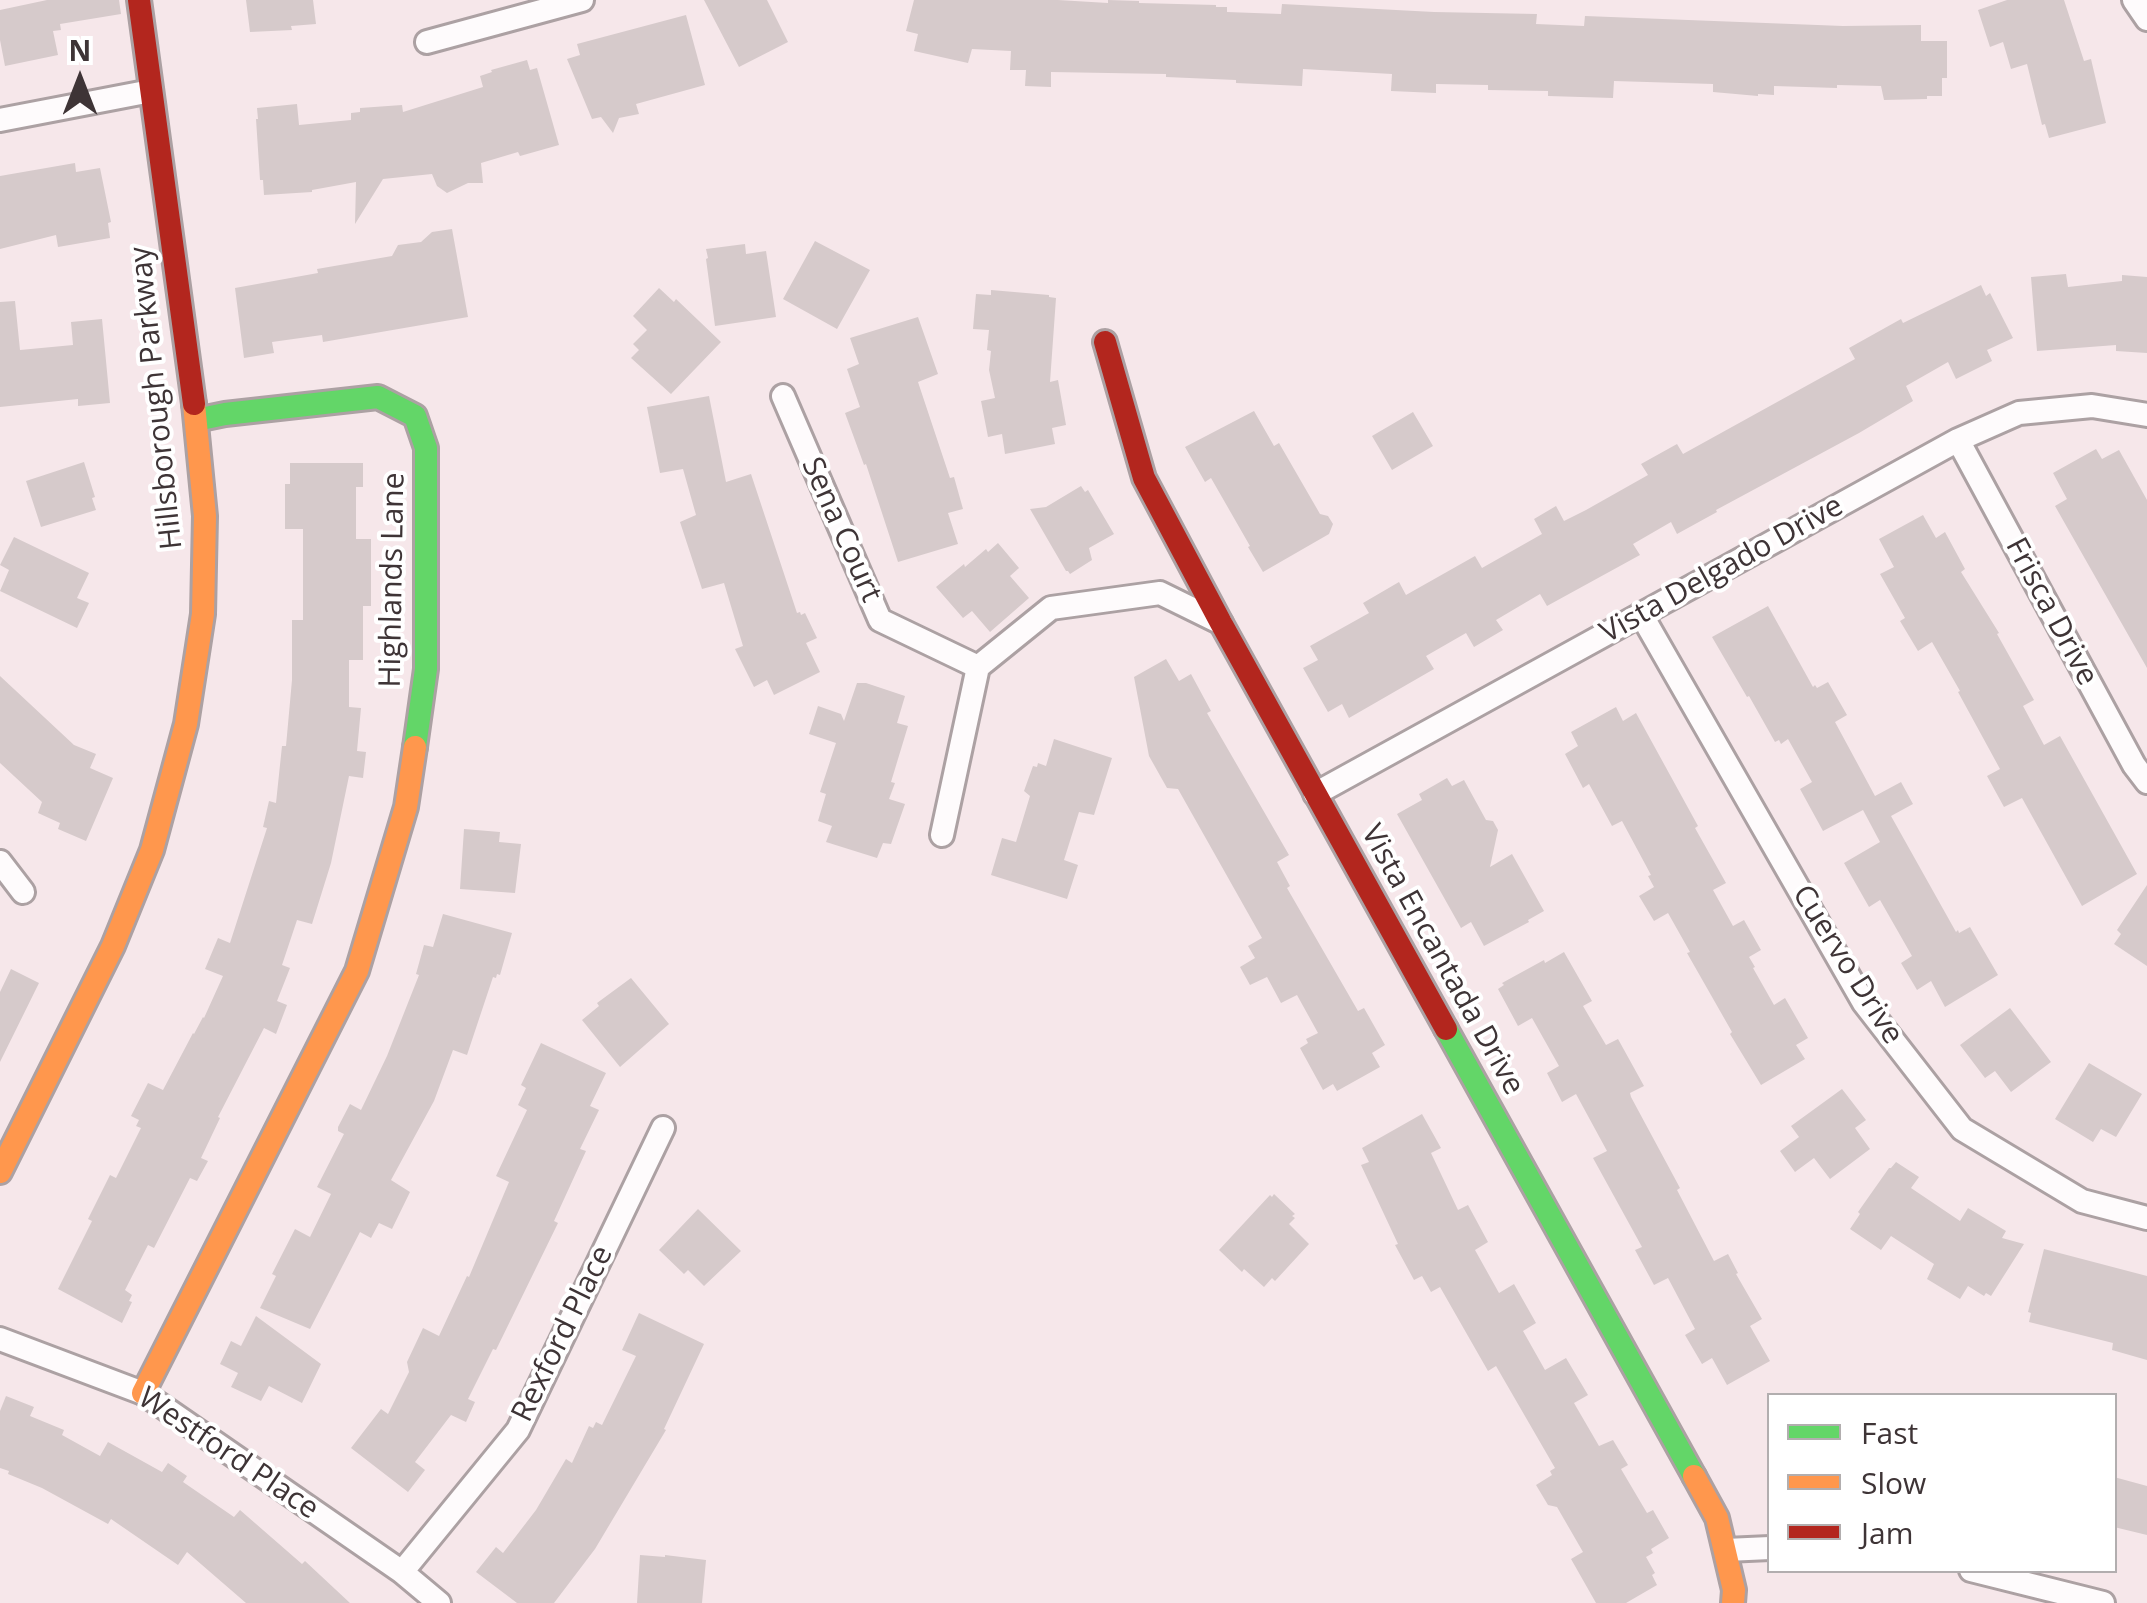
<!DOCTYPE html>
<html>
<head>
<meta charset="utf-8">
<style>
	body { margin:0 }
	#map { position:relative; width:2147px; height:1603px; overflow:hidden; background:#f6e7ea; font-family:"Open Sans",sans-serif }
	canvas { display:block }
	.legend { position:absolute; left:1767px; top:1393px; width:350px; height:180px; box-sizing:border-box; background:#fff; border:2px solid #b2aeaf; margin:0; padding:12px 18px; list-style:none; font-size:30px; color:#3e3436 }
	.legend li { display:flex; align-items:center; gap:20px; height:50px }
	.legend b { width:50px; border:2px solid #b2aeaf }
	.north { position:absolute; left:30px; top:30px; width:100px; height:100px; -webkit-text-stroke:8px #fff; paint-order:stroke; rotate:0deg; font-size:28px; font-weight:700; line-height:40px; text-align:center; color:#3e3436 }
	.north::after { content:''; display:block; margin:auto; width:35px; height:45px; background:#3e3436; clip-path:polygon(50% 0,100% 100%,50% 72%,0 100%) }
</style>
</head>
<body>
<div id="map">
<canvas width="2147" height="1603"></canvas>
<ul class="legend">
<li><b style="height:12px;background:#63d668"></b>Fast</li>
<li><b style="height:12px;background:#ff974d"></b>Slow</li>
<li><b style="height:12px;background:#b3261e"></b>Jam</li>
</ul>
<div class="north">N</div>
</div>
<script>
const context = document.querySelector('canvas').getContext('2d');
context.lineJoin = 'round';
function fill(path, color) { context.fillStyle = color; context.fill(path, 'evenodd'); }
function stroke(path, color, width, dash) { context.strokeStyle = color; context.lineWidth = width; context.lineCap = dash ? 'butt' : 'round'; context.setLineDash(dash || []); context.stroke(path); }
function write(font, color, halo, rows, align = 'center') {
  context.font = font + ' "Open Sans",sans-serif'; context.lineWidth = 8; context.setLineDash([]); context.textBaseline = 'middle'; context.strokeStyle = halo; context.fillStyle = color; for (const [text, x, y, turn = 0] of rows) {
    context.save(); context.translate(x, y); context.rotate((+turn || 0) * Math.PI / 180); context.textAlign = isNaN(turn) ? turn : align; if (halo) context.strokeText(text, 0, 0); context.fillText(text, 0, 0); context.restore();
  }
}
fill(new Path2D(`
	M47,0H119L121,14L60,24L61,30L53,31L58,55L5,66L0,40V10Z
	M246,0H313L316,24L291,26L292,30L250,32Z
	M704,0H767L788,42L739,67Z
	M914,0H1058L1108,3V0L1139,1V3L1216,5V7H1227V12L1281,14L1282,4L1434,12L1537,14L1536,24L1584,26L1585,16L1843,26L1921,25V41H1947V78H1942V96H1927V99L1884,100L1881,86L1837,85V88L1774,86V95L1758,94V96L1713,92V84L1614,81L1613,98L1548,96V91L1488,90V85L1436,84V93L1391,91L1392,74L1303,69L1302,86L1236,83V80L1166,77V74L1051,72V87L1025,86L1026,70H1010L1011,51L972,49L968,63L914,51L918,34L906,31Z
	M2007,0H2064L2084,61L2091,59L2106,123L2049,138L2045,124L2042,125L2027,64L2011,69L2003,42L1990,47L1978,10Z
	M686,15L705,85L636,104L639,114L619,118L613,133L601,117L592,119L567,59L580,55L577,44Z
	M527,60L530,70L537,68L559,145L520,156L518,152L481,163L483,183H468L447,193L437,186L432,174L383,179L355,224L356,182L312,190V192L264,195L263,180H260L256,119H258L257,108L297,104L299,125L351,120V113L360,112V108L402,105L403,112L483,87L480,76L492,72L491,70Z
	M75,163L76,172L100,168L111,222L108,223L110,238L58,247L56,235L0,249V176Z
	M452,229L468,317L323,342L322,335L272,342L274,353L244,358L235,288L318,273L317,269L392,256L398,245L421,242L432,232Z
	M815,241L870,270L837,329L783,299Z
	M745,244L746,254L766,251L776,317L715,326L706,259L708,258L706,249Z
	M2066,274L2068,287L2122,281V275L2147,277V353L2116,351V345L2037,351L2031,277Z
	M1981,285L1986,296L1990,293L2013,338L1987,350L1992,361L1956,379L1948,362L1906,386L1913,401L1859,433L1716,510L1717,512L1677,534L1671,522L1633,544L1640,555L1547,606L1540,594L1496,620L1503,630L1474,647L1466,633L1426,656L1434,669L1349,718L1342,704L1328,712L1303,668L1318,660L1310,646L1369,613L1363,603L1399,582L1406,595L1475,556L1482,568L1542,534L1534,519L1556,506L1564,521L1586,510L1648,475L1641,464L1677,444L1683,454L1855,359L1849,348L1901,319L1903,323Z
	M659,288L674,302L676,299L721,342L671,394L631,358L639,350L633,344L647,330L633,316Z
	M991,290L1049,295V297L1056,298L1050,382L1058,380L1066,425L1052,428L1055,444L1005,454L1002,434L988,437L981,401L995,398L989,370L991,351L987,350L989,330L973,329L976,294L991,295Z
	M15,301L20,350L73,345L71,322L102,319L110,403L78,406V399L0,407V302Z
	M918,317L938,374L918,382L950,478L954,477L963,509L948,513L958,544L898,562L866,464L864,465L845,413L860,407L847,369L859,364L850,338Z
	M709,396L726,482L751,474L797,613L800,612L801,615L805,613L817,638L806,643L820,672L774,695L767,680L754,687L735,649L743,646L724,583L702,589L680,522L696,515L683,469L660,473L647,407Z
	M1254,411L1274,446L1279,443L1320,514L1328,516L1333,524L1329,534L1263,572L1248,547L1250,546L1211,478L1205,482L1185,447Z
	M1413,412L1433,446L1392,470L1372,436Z
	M2096,449L2102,459L2119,450L2147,500V668L2055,506L2067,499L2053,473Z
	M84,462L95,497L92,498L96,510L41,527L26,481Z
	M290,463H363V487H356V539H371V606H363V660H349V707L361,708L357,751L366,752L363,778L349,776L331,863L312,924L297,920L282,965L290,968L277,1001L287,1005L276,1034L264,1028L218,1117L220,1118L201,1158L208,1161L197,1181L190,1178L154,1248L148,1245L125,1290L132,1295L129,1301L132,1302L122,1323L58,1289L92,1221L88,1219L110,1175L116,1178L141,1128L136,1126L139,1120L131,1116L148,1083L163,1090L193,1033L194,1034L203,1017L204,1018L223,976L205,969L218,938L230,943L267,828L263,827L269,801L276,803L282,746H286L292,680V620H303V529H285V484H290Z
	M1081,486L1085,492L1088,490L1114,534L1089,548L1092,560L1070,574L1068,571H1066L1030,509L1046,507Z
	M1923,515L1936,538L1945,532L1965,569L1961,572L1999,633L1997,634L2034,700L2023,706L2044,745L2060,736L2137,874L2082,906L2022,798L2004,807L1987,776L2000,769L1958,692L1960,691L1932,642L1918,651L1900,621L1905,618L1880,574L1894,567L1879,539Z
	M14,537L89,573L77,598L89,603L77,628L0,591L9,570L0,565Z
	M998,543L1019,568L1010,576L1029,598L990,632L972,611L963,618L936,587L964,564L965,567L986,549L988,552Z
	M1768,606L1813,687L1815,685L1817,688L1828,682L1847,715L1835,722L1875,796L1901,782L1913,804L1891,816L1956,932L1958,930L1959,933L1970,927L1998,975L1945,1007L1931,981L1917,990L1901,963L1912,956L1880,900L1869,907L1844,863L1880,842L1863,810L1823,831L1800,789L1812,782L1788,739L1781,744L1779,740L1775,742L1749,696L1747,697L1712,637Z
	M1166,659L1179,681L1191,674L1211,711L1207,713L1289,855L1277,862L1290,886L1287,888L1358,1011L1364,1008L1385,1045L1372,1053L1380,1067L1337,1091L1333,1084L1323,1090L1300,1048L1308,1043L1306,1039L1318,1033L1297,995L1281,1003L1267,977L1250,985L1240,967L1255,958L1248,946L1262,938L1178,789L1167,788L1149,756L1134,677Z
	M0,676L74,745L96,754L90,768L113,778L86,841L58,829L60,823L38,813L42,802L0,763Z
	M857,683H866L905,696L897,723L908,726L891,782L895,783L889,799L905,804L891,844L883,843L877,858L826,842L832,826L818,821L826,794L820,792L836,743L809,734L818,706L841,714L844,721Z
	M1616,707L1623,721L1636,713L1698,826L1695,828L1726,883L1713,890L1733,926L1744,920L1761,950L1749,957L1755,967L1753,968L1774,1005L1785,998L1808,1038L1796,1045L1805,1059L1761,1085L1730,1034L1732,1032L1687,953L1690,952L1668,913L1654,921L1639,896L1654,887L1648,876L1651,875L1622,821L1612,826L1589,784L1583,788L1565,754L1578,746L1571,732Z
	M1054,739L1112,758L1094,815L1079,812L1064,860L1078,865L1067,899L991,875L1002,838L1016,842L1030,796L1024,791L1033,766L1037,767L1038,763L1046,766Z
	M1447,778L1452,786L1464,780L1486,820L1493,821L1498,830L1490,867L1512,854L1544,911L1528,920L1529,922L1484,946L1471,922L1461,928L1397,814L1422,800L1419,794Z
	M464,829L500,832L499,842L521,844L515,893L460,889Z
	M2147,885V966L2114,944L2121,934L2117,930Z
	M443,914L512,933L500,975L497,974L496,978L493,977L467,1055L453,1050L434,1101L391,1180L410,1192L392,1229L379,1223L371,1238L360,1232L310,1329L260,1308L276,1276L272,1274L295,1229L310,1237L331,1194L317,1187L344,1134L338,1131V1127L350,1104L361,1110L387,1056L419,975L416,974L424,945L433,947Z
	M1564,952L1592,1001L1583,1006L1606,1045L1618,1039L1644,1086L1630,1093L1631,1097L1680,1188L1677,1190L1714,1261L1728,1254L1738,1273L1736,1274L1762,1319L1750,1326L1770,1361L1727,1385L1712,1358L1702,1364L1685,1335L1695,1329L1668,1278L1654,1285L1635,1250L1642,1247L1593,1158L1607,1151L1576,1094L1562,1102L1547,1073L1559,1066L1532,1018L1518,1026L1498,989L1504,985L1502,983L1544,960L1545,963Z
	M11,969L39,983L0,1062V992Z
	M631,978L669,1024L620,1067L582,1020L599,1006L597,1003Z
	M2010,1008L2051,1062L2011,1092L1995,1071L1985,1078L1960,1045Z
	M541,1043L606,1073L590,1106L599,1110L580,1149L586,1151L554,1221L558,1223L496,1350L493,1349L468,1399L475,1402L466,1422L451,1415L415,1462L425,1470L408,1492L351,1448L381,1409L388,1414L409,1372L407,1362L423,1328L439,1336L467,1276L469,1277L509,1182L496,1176L527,1110L518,1105L526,1088L521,1085Z
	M2089,1063L2142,1094L2116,1137L2101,1129L2093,1142L2055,1119Z
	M1842,1089L1866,1120L1855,1128L1870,1149L1830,1179L1814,1158L1795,1172L1780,1151L1799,1137L1791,1126Z
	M1422,1114L1441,1148L1431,1153L1458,1210L1468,1205L1488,1242L1475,1250L1499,1293L1514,1284L1536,1323L1523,1331L1545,1370L1566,1358L1588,1395L1574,1403L1599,1446L1613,1440L1628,1465L1621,1469L1647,1513L1653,1510L1669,1538L1651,1549L1653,1553L1646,1557L1655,1573L1652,1575L1657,1585L1626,1603H1596L1571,1559L1583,1552L1557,1507L1548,1505L1536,1485L1552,1475L1550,1471L1555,1468L1496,1366L1488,1371L1440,1287L1431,1292L1422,1276L1414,1280L1395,1245L1398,1244L1361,1165L1369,1162L1362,1148Z
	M1896,1162L1919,1177L1911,1188L1960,1221L1968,1208L2006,1231L2002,1238L2024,1244L1991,1296L1986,1293L1984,1296L1968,1286L1960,1299L1927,1279L1934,1264L1891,1236L1881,1250L1850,1229L1860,1214L1858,1212L1889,1168H1891Z
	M1274,1194L1295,1214L1292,1216L1295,1218L1289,1224L1309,1244L1275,1281L1272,1278L1264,1287L1244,1269L1242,1272L1219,1250L1270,1195L1272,1197Z
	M698,1209L741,1251L704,1286L688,1270L684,1274L659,1250Z
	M2044,1249L2147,1276V1360L2112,1350L2113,1343L2029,1322L2031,1313L2028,1312Z
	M639,1313L704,1344L664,1429L666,1430L595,1549L554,1603H517L476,1572L496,1547L503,1553L536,1510L566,1459L572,1463L589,1426L593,1428L596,1422L602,1425L636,1356L622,1350Z
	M256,1316L321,1364L302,1403L269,1386L261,1401L231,1387L238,1373L220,1364L231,1341L241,1346Z
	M6,1396L34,1407L30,1416L64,1430L62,1435L100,1456L108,1442L162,1472L168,1463L187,1476L183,1482L234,1517L240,1510L302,1564L305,1561L350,1603H246L187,1552L178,1565L111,1519L108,1524L42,1488L8,1474L9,1471L0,1468V1411Z
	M2114,1477L2147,1486V1535L2114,1527Z
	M640,1555L665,1557V1555L706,1560L702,1603H637Z`), '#d6cacb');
const street = new Path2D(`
	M2134,0L2147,19
	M427,42L582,0
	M0,120L151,91
	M783,396L880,620L978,667
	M1958,440L2134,765L2147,782
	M1641,614L1864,1003L1962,1129L2082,1201L2147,1218
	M1315,794L1958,440L2019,413L2092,406L2147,415
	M942,835L978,667L1051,608L1160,593L1221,623
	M0,862L23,892
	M0,1339L143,1393L402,1572L439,1603
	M1726,1550L1770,1548
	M1971,1570L2103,1603
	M402,1572L518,1430L663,1128`);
const fast = new Path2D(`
	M196,420L225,414L378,397L415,416L426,448V669L415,747
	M1446,1029L1694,1476`);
const slow = new Path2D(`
	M0,1172L113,946L152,850L186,724L203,614L205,516L194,404
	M143,1393L357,971L406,807L415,747
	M1694,1476L1717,1518L1734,1590L1733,1603`);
const jam = new Path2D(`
	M139,0L194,404
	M1105,342L1144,478L1221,623L1446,1029`);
stroke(street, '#aca1a3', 28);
stroke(fast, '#aca1a3', 28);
stroke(slow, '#aca1a3', 28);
stroke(jam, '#aca1a3', 28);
stroke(street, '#fefbfc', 22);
stroke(fast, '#63d668', 22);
stroke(slow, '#ff974d', 22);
stroke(jam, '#b3261e', 22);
write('30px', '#3e3436', '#fff', [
	["Hillsborough Parkway",157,398,-96],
	["Sena Court",841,530,66],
	["Vista Delgado Drive",1722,570,-29],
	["Highlands Lane",393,580,-89],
	["Frisca Drive",2051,612,62],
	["Vista Encantada Drive",1442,960,61],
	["Cuervo Drive",1847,965,58],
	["Rexford Place",563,1334,-64],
	["Westford Place",228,1454,34]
]);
</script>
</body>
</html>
